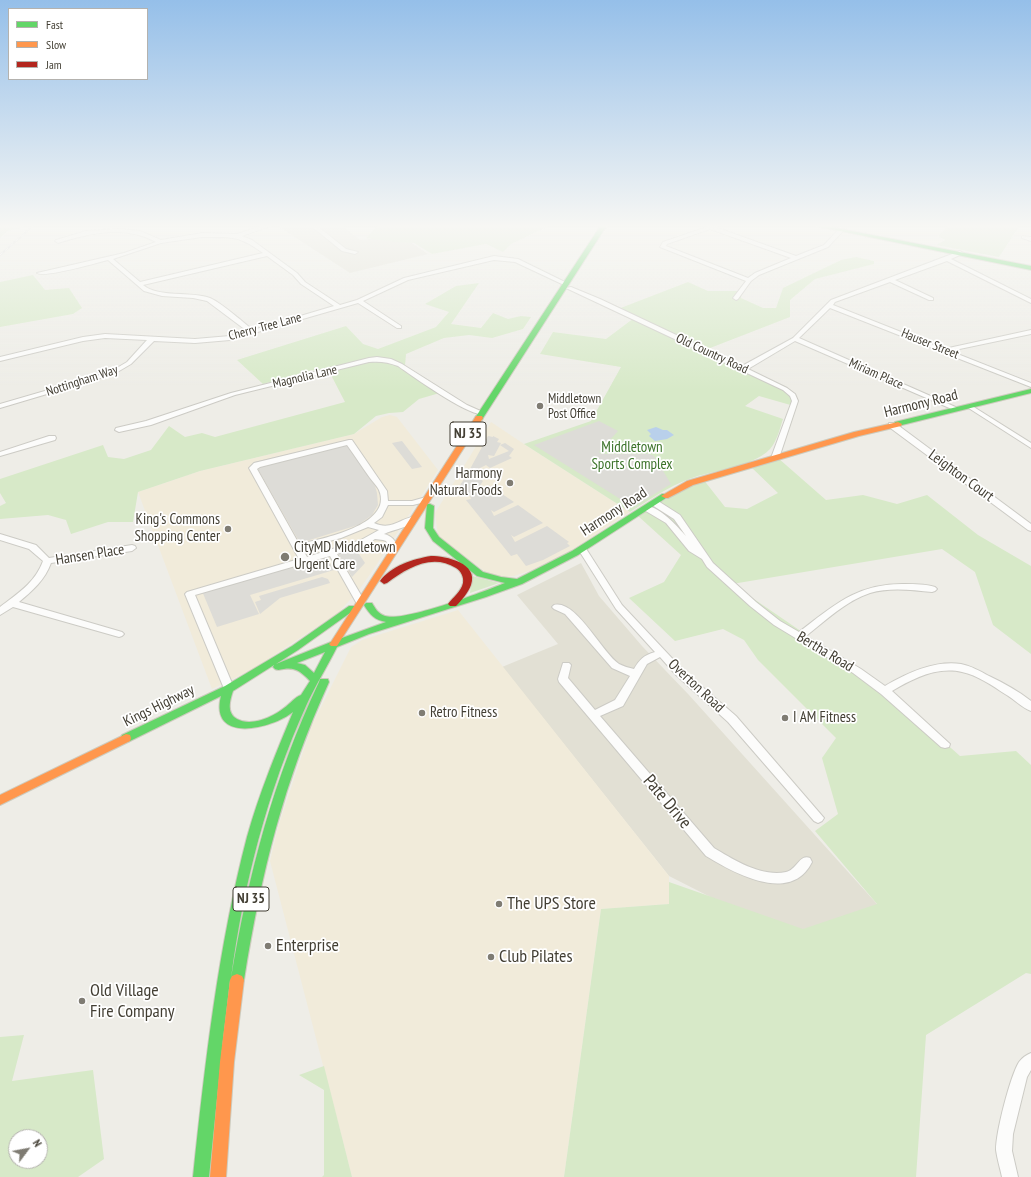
<!DOCTYPE html>
<html>
<head>
<meta charset="utf-8">
<style>
	body { margin:0 }
	#map { position:relative; width:1031px; height:1177px; overflow:hidden; background:#eeede7; font-family:"PT Sans Narrow",sans-serif }
	canvas { display:block }
	.legend { position:absolute; left:8px; top:8px; width:140px; height:72px; box-sizing:border-box; background:#fff; border:1px solid #b4b2ae; margin:0; padding:5px 7px; list-style:none; font-size:12px; color:#433f34 }
	.legend li { display:flex; align-items:center; gap:8px; height:20px }
	.legend b { width:20px; border:1px solid #b4b2ae }
	.north { position:absolute; left:8px; top:1129px; width:40px; height:40px; box-sizing:border-box; background:#fff; border:1px solid #b4b2ae; border-radius:50%; rotate:58deg; font-size:11px; font-weight:700; line-height:16px; text-align:center; color:#433f34 }
	.north::after { content:''; display:block; margin:auto; width:14px; height:18px; background:#7f7c73; clip-path:polygon(50% 0,100% 100%,50% 72%,0 100%) }
</style>
</head>
<body>
<div id="map">
<canvas width="1031" height="1177"></canvas>
<ul class="legend">
<li><b style="height:5px;background:#63d668"></b>Fast</li>
<li><b style="height:5px;background:#ff974d"></b>Slow</li>
<li><b style="height:5px;background:#b3261e"></b>Jam</li>
</ul>
<div class="north">N</div>
</div>
<script>
const context = document.querySelector('canvas').getContext('2d');
context.lineJoin = 'round';
function fill(path, color) { context.fillStyle = color; context.fill(path, 'evenodd'); }
function stroke(path, color, width, dash) { context.strokeStyle = color; context.lineWidth = width; context.lineCap = dash ? 'butt' : 'round'; context.setLineDash(dash || []); context.stroke(path); }
function write(font, color, halo, rows, align = 'center') {
  context.font = font + ' "PT Sans Narrow",sans-serif'; context.lineWidth = 3.5; context.setLineDash([]); context.textBaseline = 'middle'; context.strokeStyle = halo; context.fillStyle = color; for (const [text, x, y, turn = 0] of rows) {
    context.save(); context.translate(x, y); context.rotate((+turn || 0) * Math.PI / 180); context.textAlign = isNaN(turn) ? turn : align; if (halo) context.strokeText(text, 0, 0); context.fillText(text, 0, 0); context.restore();
  }
}
fill(new Path2D(`
	M276,225H341L359,239L363,240L397,233L428,254L350,273Z
	M581,563L599,596L642,646L689,695L885,913L811,948L669,876L502,667L558,644L517,595Z`), '#e2e0d4');
fill(new Path2D(`
	M390,415L397,417L438,470L375,567L359,590L338,613L253,669L212,689L138,492L200,471L354,434L382,417Z
	M491,422L524,444L630,512L572,550L532,570L514,576L505,577L488,574L438,536L435,513Z
	M458,610L669,876V904L601,909L564,1177H352L270,861L278,827L312,725L351,647L362,640Z`), '#f1ebda');
fill(new Path2D(`
	M0,225H26L24,227L8,231L0,238Z
	M384,225H551L511,244L503,252L486,244L432,254L414,243L396,242L366,238L377,226Z
	M949,225H1020L999,257L936,245L945,240L938,236Z
	M856,257L874,261V264L815,279L790,300V317L705,350L795,396L794,406L759,396L745,406L783,419C780,428 778,437 773,445C759,467 712,470 689,479C668,487 649,500 630,512L524,444L591,421L621,367L540,354L553,332L606,339L634,318L618,309L688,282L708,291H742L741,298L763,308H776L783,288L841,260Z
	M33,275L45,290L69,288L82,308L73,314L0,327V282Z
	M479,283L451,324L481,328L493,313L508,319L521,316L531,317L523,329L492,338L469,335L444,338L406,354L405,366L443,392L419,399L403,412L389,413L376,416L354,434L200,471L138,492L133,522H108L71,534L66,520L48,515L0,519V506L6,503L0,493V479L103,445L108,457L124,459L151,450L169,426L185,437L202,433L215,437L345,402L331,375L312,370L263,384L237,360L346,326L363,344L378,349L436,327L449,312L425,304L456,286Z
	M778,458L826,500L863,495L897,504L927,495L978,535L1031,566V654L993,625L975,572L942,549L732,584L881,686L960,756L1016,751L1031,765V974L1026,973L926,1035L916,1177H564L601,909L669,904V882L803,929L877,904L815,831L838,814L822,758L836,738L758,660L744,640L723,629L675,641L629,598L664,582L681,555L637,515L703,479L725,507L747,509L778,493L750,466Z
	M472,576L499,583L470,593Z
	M24,1035L12,1081L93,1070L104,1159L78,1177H0V1037ZM16,1137H40V1161H16Z
	M324,1066L352,1177H322L324,1175V1090L299,1075Z`), '#d7e9c8');
fill(new Path2D(`
	M599,421L618,431L599,452L601,454H649L654,456L671,484L633,507L534,445Z
	M488,436L493,437V436L499,439L497,442L501,443L494,456L488,455L489,459L509,451L500,445L505,443L514,449L509,456L512,458L490,468L486,465L476,470L470,469Z
	M344,441L375,486L377,493L378,505L372,515L358,525L300,543L254,462Z
	M402,441L422,467L412,469L392,443Z
	M473,474L483,481L477,490L472,489L475,493L490,486L514,502L494,512L491,510L494,516L518,505L543,523L514,537L511,535L515,542L547,526L569,542L567,543L570,546L543,560L526,566L517,554L511,556L466,500L471,499L470,496L457,490L466,476L471,477Z
	M355,548L365,563L352,577L338,553Z
	M325,555L334,570L250,595L259,614L217,627L202,591Z
	M322,577L328,579L330,583L280,598L260,614L255,602L261,600L259,596Z`), '#dddcd7');
fill(new Path2D(`
	M656,427L663,430H667L674,435L667,439L655,441L649,436L651,434L647,430Z`), '#b9d0eb');
const street = new Path2D(`
	M265,225H273L242,236L252,240L297,273L305,282L340,305L357,300L404,278L494,256L518,259L569,284L564,285L515,262L494,260L408,280L363,301L401,326V328H397L358,303L230,340L195,343L154,341L131,364L114,374L0,408V404L110,372L127,362L147,340L105,338L83,341L0,361V357L83,337L105,334L195,339L230,336L247,331L207,301L193,298L162,296L144,291L108,260C96,263 45,278 37,273L124,253L156,242C124,225 91,233 58,243L55,241L56,240L86,231L119,229L140,231L161,240L202,233L237,234ZM202,237C232,237 238,235 263,253L140,282L113,259L161,243ZM267,256L293,275L301,284L334,306L253,330C243,322 220,302 210,298C190,291 159,298 143,285Z
	M310,225H316L346,249L358,252L355,254L342,251Z
	M713,225H719L715,227L796,256L824,245L839,229L844,230L828,247L759,275L751,281L738,299L736,300L733,298L746,281L660,247L663,242ZM710,229L791,258L755,273L748,278L666,246L667,244Z
	M1022,236L1031,237V241L1022,238Z
	M960,251L963,253L962,254L951,259L1031,299V303L947,261L895,280L933,298V300H929L890,282L835,302L833,305L944,349L1031,330V334L950,351L1031,383V387L830,308L799,338L960,409L956,411L954,410L795,341L748,369L787,388L795,394L798,401L779,458L775,460L771,458L792,401L790,396L783,390L566,288L571,287L600,299L742,366L793,338L831,300Z
	M377,357L391,359L402,364L467,405L485,413L483,414C470,417 412,376 398,366C388,362 380,361 369,362L235,395L151,425L119,432L115,430L116,428L146,421L231,393L369,358Z
	M969,404L1031,443V448L967,407L966,406Z
	M889,423H895L1031,524V531L1028,530L889,427Z
	M49,436H55L56,438L55,440L0,456V452Z
	M349,440H352L387,491L388,501H412L426,497L430,499L429,501L413,505H388L382,517L374,523C393,532 404,515 416,517L417,519C409,528 394,529 384,534C392,536 395,540 398,548L397,550H391L386,541L383,540L375,539L367,544L337,554L365,602L363,604H357L330,556L195,595L234,688L233,691H225L185,594L187,592L299,559L249,468L254,463ZM347,445C355,456 362,467 370,478C373,482 377,486 379,490C394,525 321,539 299,544L257,469L260,467ZM368,527L379,530L361,540L307,557L302,548L341,538Z
	M652,501H658L680,515L713,563L756,602L780,621L799,632C834,605 858,583 905,584C915,584 926,584 935,587L937,589L935,591L932,592C912,590 890,587 870,593C846,601 826,620 806,636L861,669L885,686C907,673 935,660 961,664C971,666 980,671 989,676C1004,683 1018,691 1031,701V711C1022,708 1014,699 1005,694C993,686 977,675 962,672C937,666 912,679 892,691L950,744L949,747L945,748L941,747L881,694L853,673L774,625L750,606L707,567L702,559L689,551L666,523L644,510L643,508L644,506C658,504 678,527 686,536L674,519L652,505L651,503Z
	M0,534L36,545L49,558L132,545L135,546L136,548L132,551L51,563C45,580 32,591 19,602L122,632L124,634L122,636L119,637L13,607L0,615V607C17,594 35,583 43,561L29,549L0,540Z
	M582,546L585,547L622,605L684,671L736,716L824,818L822,821L818,823L814,821L728,722L676,675L660,657L647,664L623,706L600,716L714,848C734,860 761,877 786,872C797,870 799,854 810,858L812,862C791,905 734,873 706,856L559,682L558,679L563,663H569L571,665L568,678L595,710L615,700L630,676L612,668L565,614L554,609L552,607L554,605C576,599 602,653 619,664C623,666 629,668 634,669C639,660 644,655 655,652L616,609L578,549Z
	M1031,1053V1070L1027,1077L1013,1134L1012,1151L1018,1177H1002C1000,1168 997,1158 996,1150C996,1132 1010,1077 1019,1062C1022,1058 1026,1055 1031,1053Z`);
const fast = new Path2D(`
	M601,225H607L483,418L482,420H476L475,418Z
	M811,225H821L1031,266V270Z
	M1031,389V393L898,426L894,424L895,422Z
	M662,494H665L669,496L578,555L522,584L486,597L369,634L337,647C327,667 315,686 306,706C267,792 243,886 231,978C249,872 273,780 319,682L320,679H328L329,682C284,781 261,873 244,980L242,984L237,986L232,984L230,980L223,1039L209,1177H193C205,1063 218,948 247,837C259,794 276,753 293,712C272,729 209,744 221,696L130,741L126,742L122,741L121,738L122,735L225,686L292,646L349,606H355L357,608L298,650L276,664L331,642L386,622C375,620 370,615 364,605L366,603H372C375,608 378,614 385,616C404,622 483,592 505,583L477,576L433,541L425,528L427,504H430L434,506L433,528L439,537L483,572L501,577L517,579L572,551ZM325,652L314,673L305,665L297,663ZM274,665L273,667L275,669C279,671 280,669 284,669C296,667 302,673 310,681L301,695C295,697 290,704 284,708C273,717 251,727 237,719C226,713 230,700 233,691Z`);
const slow = new Path2D(`
	M476,416H482L483,418L337,646H331L329,644L331,642Z
	M898,422L902,424L901,426L859,436L693,485L668,498H665L661,496L687,481L854,432Z
	M126,734L130,735L131,738L130,741L0,805V795Z
	M237,974L242,976L244,980L234,1062L226,1177H210L220,1062L230,980L232,976Z`);
const jam = new Path2D(`
	M431,556C446,556 479,563 471,585C468,593 462,600 456,606H450L448,604C453,597 461,592 463,583C464,577 461,571 456,568C432,553 407,568 387,583L384,584L380,581C391,566 413,559 431,556Z`);
stroke(street, '#cccbc5', 2);
stroke(fast, '#cdcbbe', 2);
stroke(slow, '#cdcbbe', 2);
stroke(jam, '#cdcbbe', 2);
fill(street, '#fcfcfb');
fill(fast, '#63d668');
fill(slow, '#ff974d');
fill(jam, '#b3261e');
const rail = new Path2D(`
	M0,255L34,225`);
stroke(rail, '#d8d8d7', 2);
stroke(rail, '#fff', 1, [3.5]);
const sky = context.createLinearGradient(0, 0, 0, 390);
sky.addColorStop(0, '#95bfe9');
sky.addColorStop(0.58, '#f7f7f4');
sky.addColorStop(1, '#f7f7f400');
context.fillStyle = sky;
context.fillRect(0, 0, 1031, 390);
for (const [x, y, r, color] of [
	[540,406,4,"#7f7c73"],
	[510,483,4,"#7f7c73"],
	[228,529,4,"#7f7c73"],
	[285,557,5,"#7f7c73"],
	[422,713,4,"#7f7c73"],
	[785,718,4,"#7f7c73"],
	[499,904,4,"#7f7c73"],
	[268,946,4,"#7f7c73"],
	[491,957,4,"#7f7c73"],
	[82,1001,4,"#7f7c73"]
]) { const dot = new Path2D(); dot.arc(x, y, r, 0, 2 * Math.PI); context.fillStyle = color; context.fill(dot); stroke(dot, '#fff', 1.5); }
write('13px', '#433f34', '#fff', [
	["Cherry Tree Lane",265,327,-15],
	["Hauser Street",930,344,22],
	["Old Country Road",712,354,25],
	["Miriam Place",876,374,24],
	["Magnolia Lane",305,377,-13],
	["Nottingham Way",82,381,-18]
]);
write('13px', '#433f34', '#fff', [
	["Middletown",548,399],
	["Post Office",548,414]
], 'left');
for (const [x, y, w] of [
	[468,434,36],
	[251,899,36]
]) { const box = new Path2D(); box.roundRect(x - w / 2, y - 12, w, 24, 3); context.fillStyle = '#fff'; context.fill(box); stroke(box, '#433f34', 1); }
write('bold 14px', '#433f34', null, [
	["NJ 35",468,434],
	["NJ 35",251,899]
]);
write('15px', '#433f34', '#fff', [
	["Harmony Road",921,404,-14],
	["Leighton Court",961,476,36],
	["Harmony Road",614,512,-33],
	["Hansen Place",90,555,-9],
	["Bertha Road",825,652,31],
	["Overton Road",696,686,43],
	["Kings Highway",159,706,-26]
]);
write('15px', '#3c732a', '#fff', [
	["Middletown",632,448],
	["Sports Complex",632,465]
]);
write('15px', '#433f34', '#fff', [
	["Harmony",502,474,"right"],
	["Natural Foods",502,491,"right"],
	["King's Commons",220,520,"right"],
	["Shopping Center",220,537,"right"],
	["CityMD Middletown",294,548],
	["Urgent Care",294,565],
	["Retro Fitness",430,713],
	["I AM Fitness",793,718]
], 'left');
write('18px', '#433f34', '#fff', [
	["Pate Drive",667,802,50]
]);
write('18px', '#433f34', '#fff', [
	["The UPS Store",507,904],
	["Enterprise",276,946],
	["Club Pilates",499,957],
	["Old Village",90,991],
	["Fire Company",90,1012]
], 'left');
</script>
</body>
</html>
